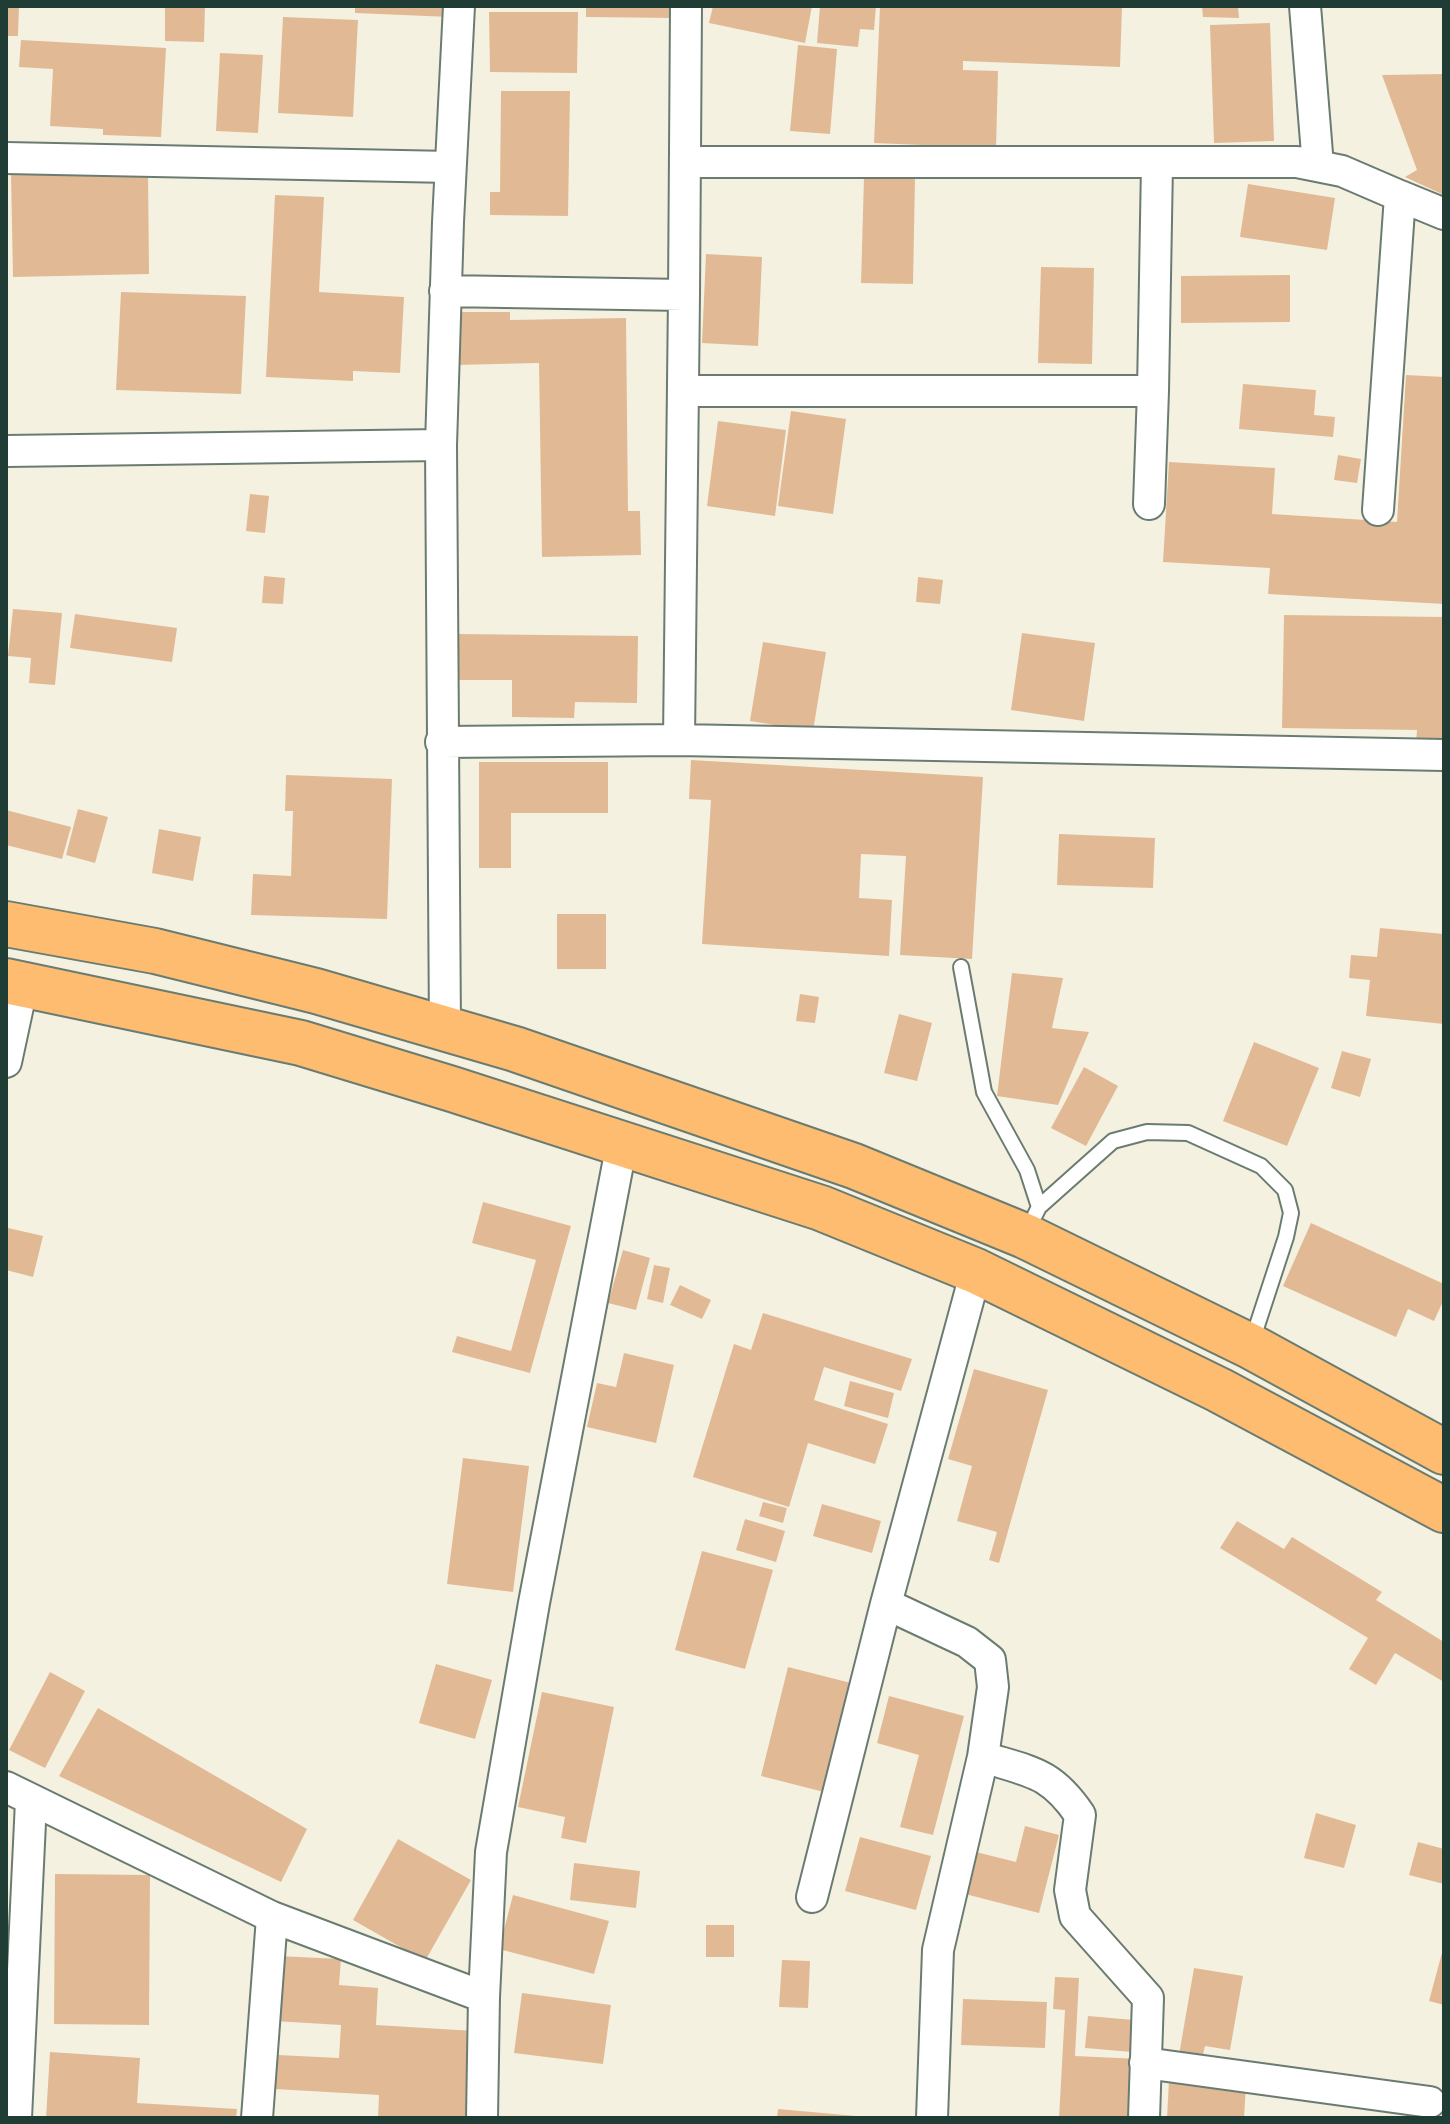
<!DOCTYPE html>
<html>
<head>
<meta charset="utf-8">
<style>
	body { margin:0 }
	#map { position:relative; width:1450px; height:2124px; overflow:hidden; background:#f5f1e1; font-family:Cardo,serif }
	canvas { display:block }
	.frame { position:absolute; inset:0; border:8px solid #1f3d34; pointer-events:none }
</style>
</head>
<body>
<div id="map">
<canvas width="1450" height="2124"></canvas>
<div class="frame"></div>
</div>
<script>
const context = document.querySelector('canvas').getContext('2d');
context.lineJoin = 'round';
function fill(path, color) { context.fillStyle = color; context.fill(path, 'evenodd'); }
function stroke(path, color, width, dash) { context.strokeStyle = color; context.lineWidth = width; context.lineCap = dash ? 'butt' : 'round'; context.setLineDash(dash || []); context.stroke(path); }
fill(new Path2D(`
	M6,6H19L18,36H6Z
	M165,6H205L204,42L165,41Z
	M355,6H451L450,17L355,13Z
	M586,6H676V18L586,17Z
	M713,6H812L805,43L709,23Z
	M820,6H876L874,30L860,29L858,47L817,43Z
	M880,6H1122L1120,67L963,61V70L998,71L996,148L874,143Z
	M1202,6H1238L1239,18L1203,17Z
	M489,12H578L577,73L490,72Z
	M283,17L358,20L353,117L278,113Z
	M1270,23L1274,141L1214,143L1210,25Z
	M21,40L166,48L161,137L103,135V129L50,126L53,69L19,67Z
	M798,45L837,49L830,134L790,131Z
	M220,53L263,55L258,133L216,131Z
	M1444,74V195L1405,177L1417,170L1382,75Z
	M501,91H570L568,216L490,215V192H500Z
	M148,171L149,274L13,277L11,174Z
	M864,177L915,178L913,284L861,283Z
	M1248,184L1335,198L1327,250L1240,237Z
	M275,195L324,197L319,292L404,297L400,373L353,371V381L266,377Z
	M706,254L762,257L758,346L702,343Z
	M1041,267L1094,268L1092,364L1038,363Z
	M1290,275V322L1181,323V276Z
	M121,292L246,296L241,394L116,390Z
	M455,312H510V320L626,318L628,511H640L641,555L542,557L539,363L456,365Z
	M1406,375L1444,377V604L1268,594L1270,568L1163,562L1169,462L1275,468L1272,514L1397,522Z
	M1243,384L1316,390L1314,415L1335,417L1333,437L1239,429Z
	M791,411L846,419L833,514L778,506Z
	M718,421L786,430L775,516L707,506Z
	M1338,455L1361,459L1357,483L1334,480Z
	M250,494L269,496L265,533L246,531Z
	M264,576L285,578L283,604L262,603Z
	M918,577L943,580L940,604L916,602Z
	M13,609L62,613L55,685L29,683L31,658L8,656Z
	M75,614L177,628L172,662L70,648Z
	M1284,615L1444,617V744H1416L1417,730L1282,728Z
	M1022,633L1095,643L1084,721L1011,710Z
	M457,634L638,636L637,703L575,702L574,718L512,717V680H456Z
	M763,642L826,652L813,731L750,721Z
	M691,760L983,777L972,959L900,955L906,856L861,854L859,898L892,900L889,956L702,944L711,800L689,799Z
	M479,762H608V813H511V868H479Z
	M286,775L392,779L387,919L251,915L253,874L291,876L293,811H285Z
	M78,809L108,817L95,863L66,855Z
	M6,810L71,827L62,859L6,845Z
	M159,829L201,837L193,881L152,873Z
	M1059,834L1155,838L1153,888L1057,885Z
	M557,914H606V969H557Z
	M1380,928L1444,934V1024L1366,1016L1370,980L1349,978L1351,955L1377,957Z
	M1012,973L1063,978L1052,1028L1089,1032L1058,1105L997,1096Z
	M800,994L819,997L815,1023L796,1021Z
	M899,1014L932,1023L917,1081L884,1073Z
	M1254,1042L1319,1068L1287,1146L1223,1121Z
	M1342,1051L1371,1059L1360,1097L1331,1088Z
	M1084,1067L1118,1086L1086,1146L1051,1128Z
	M483,1202L571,1226L530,1373L452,1352L457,1336L511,1351L536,1260L472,1243Z
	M1311,1223L1444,1284V1299L1434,1321L1408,1309L1396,1337L1283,1286Z
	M8,1228L43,1236L33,1277L6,1270Z
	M623,1250L650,1258L636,1310L608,1303Z
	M654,1265L670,1268L663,1303L647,1299Z
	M680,1285L711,1300L702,1319L670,1305Z
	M763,1313L912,1359L901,1391L824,1367L814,1400L888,1424L875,1464L808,1443L789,1507L693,1477L734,1344L751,1350Z
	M624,1353L674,1365L656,1443L587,1427L597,1383L616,1387Z
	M974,1369L1048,1390L999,1563L989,1560L997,1532L957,1521L972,1466L948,1459Z
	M850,1381L894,1393L888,1418L844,1406Z
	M463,1458L529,1466L513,1592L447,1584Z
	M763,1502L787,1508L783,1523L759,1516Z
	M822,1504L881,1521L872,1553L813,1536Z
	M745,1519L785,1531L776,1562L736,1550Z
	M1237,1521L1284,1549L1292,1537L1382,1592L1376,1600L1444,1642V1682L1395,1653L1376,1685L1349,1669L1368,1638L1220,1548Z
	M702,1551L773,1570L745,1669L675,1650Z
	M436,1664L492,1680L475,1739L419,1723Z
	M788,1667L851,1683L824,1792L761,1776Z
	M50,1672L85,1691L45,1768L9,1750Z
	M542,1692L614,1707L586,1843L561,1838L565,1817L518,1807Z
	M889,1696L964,1716L933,1835L900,1827L919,1755L877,1743Z
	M98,1708L307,1829L281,1882L59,1776Z
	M1316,1813L1356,1825L1344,1868L1304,1858Z
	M1025,1826L1059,1835L1039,1913L965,1894L976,1852L1016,1862Z
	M860,1837L931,1856L916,1910L845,1891Z
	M398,1839L471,1880L425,1961L353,1920Z
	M1418,1842L1444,1849V1884L1409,1875Z
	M574,1863L640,1871L636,1908L570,1900Z
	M55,1874L150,1875L149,2025L54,2024Z
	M513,1895L609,1921L594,1974L499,1949Z
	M706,1925H734V1957H706Z
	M1443,1949H1444V2005L1429,2001Z
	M278,1956L341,1959L339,1985L378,1988L376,2025L475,2031L469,2118H378L379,2095L275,2089L278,2055L339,2058L341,2025L274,2021Z
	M782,1960L810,1961L808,2008L779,2007Z
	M1194,1968L1243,1976L1230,2050L1205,2046L1202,2059L1179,2055Z
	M1055,1977L1079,1978L1075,2056L1140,2059L1136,2118H1059L1065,2010L1053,2009Z
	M522,1993L611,2005L603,2064L514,2053Z
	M963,1999L1047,2002L1045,2048L961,2045Z
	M1088,2016L1134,2020L1132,2052L1085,2048Z
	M50,2052L140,2058L137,2103L237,2109L236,2118H46Z
	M1169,2081L1246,2085L1244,2118H1167Z
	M778,2109L856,2116V2118H777Z`), '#e1ba95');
const lane = new Path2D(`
	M961,967L984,1092L1027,1170L1039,1207L1035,1215
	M1039,1207L1113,1141L1147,1132L1188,1133L1261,1166L1285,1190L1291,1213L1286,1237L1252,1341`);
const street = new Path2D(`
	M1305,6L1318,166
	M6,158L450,167
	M685,162H1297L1342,171L1400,196
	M445,291L684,295L686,6
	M683,391H1153L1157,164
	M6,451L441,445
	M1149,504L1153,391
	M1378,510L1400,196L1444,214
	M679,740L684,295
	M441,742L679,740L1444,755
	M445,1029L441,445L448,222L459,6
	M6,1062L23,983
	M983,1757C1031,1772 1051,1772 1080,1815L1070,1890L1075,1916L1148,1998L1144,2118
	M6,1787L272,1917L484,1997L482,2118
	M812,1897L886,1604
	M484,1997L491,1852L534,1603L622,1143
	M1145,2063L1430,2102
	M16,2118L31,1801
	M257,2118L272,1917
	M932,2118L938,1950L983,1757L993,1687L990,1660L967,1642L886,1604L976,1271`);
const highway = new Path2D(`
	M6,924L155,951L316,991L515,1049L854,1166L1025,1236L1250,1346L1444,1452
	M6,981L301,1043L452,1089L821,1208L976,1271L1219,1390L1444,1510`);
stroke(lane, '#6a7c71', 18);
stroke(street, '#6a7c71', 34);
stroke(highway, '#6a7c71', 48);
stroke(lane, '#fff', 14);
stroke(street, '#fff', 30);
stroke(highway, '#fdbc6f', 44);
</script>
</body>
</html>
